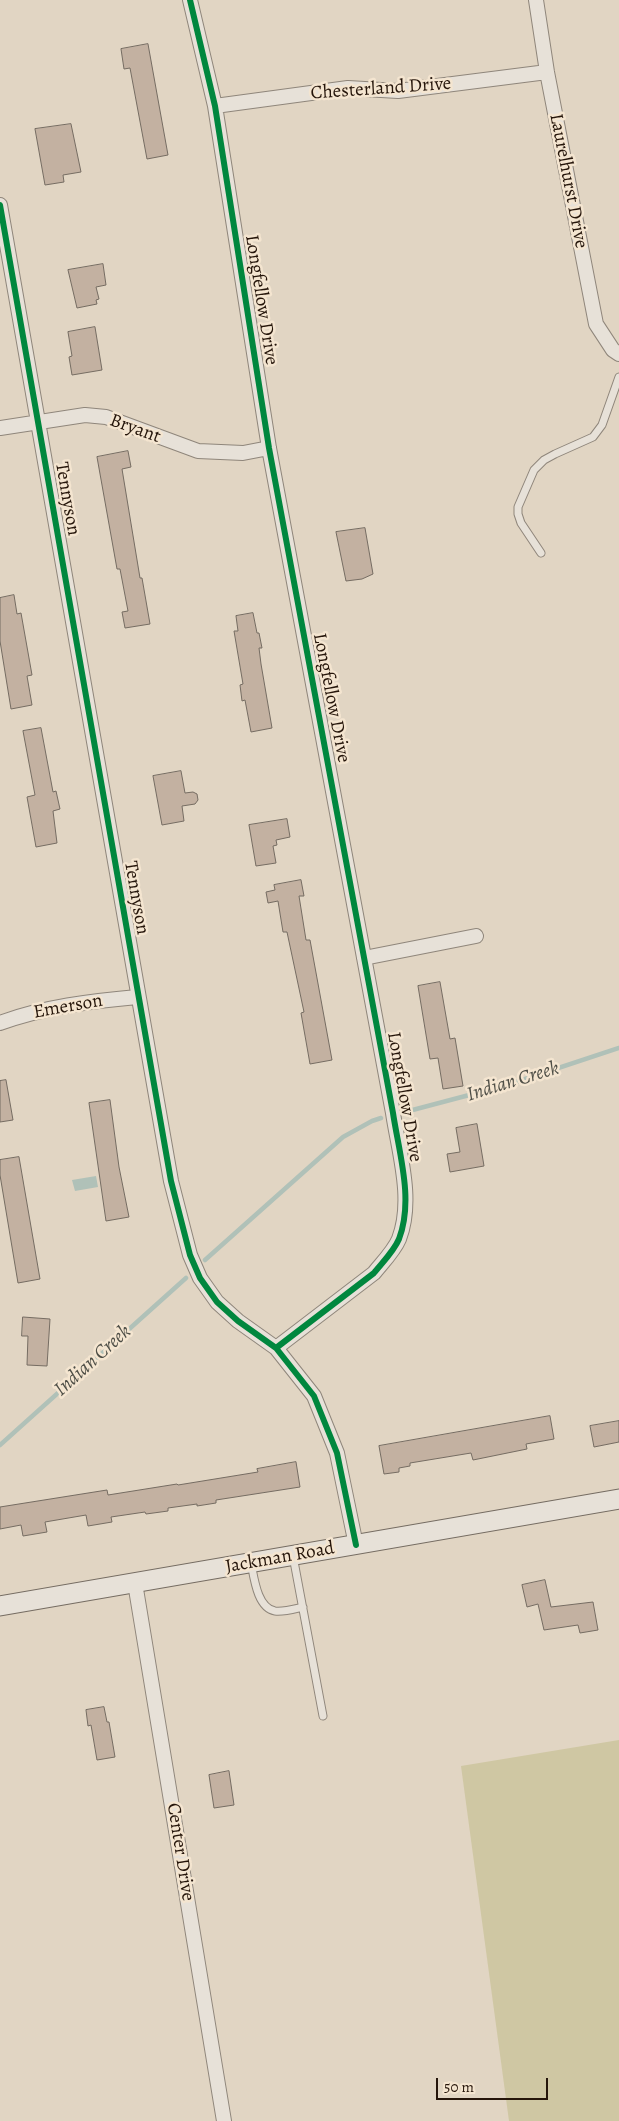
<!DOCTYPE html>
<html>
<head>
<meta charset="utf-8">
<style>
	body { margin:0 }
	#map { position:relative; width:619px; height:2121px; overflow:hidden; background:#e1d5c3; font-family:Alegreya,serif }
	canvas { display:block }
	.scale { position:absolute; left:436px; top:2078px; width:112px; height:22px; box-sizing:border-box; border:2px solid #25150a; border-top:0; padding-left:6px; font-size:15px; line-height:18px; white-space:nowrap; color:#25150a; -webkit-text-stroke:4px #f4e5d0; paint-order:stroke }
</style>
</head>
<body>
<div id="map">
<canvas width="619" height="2121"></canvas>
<div class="scale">50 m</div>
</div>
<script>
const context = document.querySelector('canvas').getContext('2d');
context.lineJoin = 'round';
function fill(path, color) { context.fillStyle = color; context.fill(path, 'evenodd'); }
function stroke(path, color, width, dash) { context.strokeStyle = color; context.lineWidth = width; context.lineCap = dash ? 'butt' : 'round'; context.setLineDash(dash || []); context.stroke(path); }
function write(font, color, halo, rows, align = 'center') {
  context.font = font + ' Alegreya,serif'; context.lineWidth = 5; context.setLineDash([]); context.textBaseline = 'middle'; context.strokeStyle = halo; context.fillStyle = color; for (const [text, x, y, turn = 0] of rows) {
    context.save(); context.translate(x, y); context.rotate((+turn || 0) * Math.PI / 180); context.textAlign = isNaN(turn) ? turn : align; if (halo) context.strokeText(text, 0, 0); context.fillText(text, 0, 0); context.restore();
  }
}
fill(new Path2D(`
	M619,1740V2121H509L461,1766Z`), '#cfc7a3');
fill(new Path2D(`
	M96,1176L98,1187L75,1191L72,1180Z`), '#b0c1b8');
stroke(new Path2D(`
	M405,1112L507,1085L619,1048
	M205,1260L343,1137L372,1121L381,1118
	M0,1445L186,1278`), '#b0c1b8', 4.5);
const building = new Path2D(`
	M148,44L168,155L147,159L130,68L124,69L121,49Z
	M71,124L81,172L63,175L64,182L45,185L35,129Z
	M103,264L106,285L96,287L99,299L96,300L97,304L77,308L68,270Z
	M95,327L102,370L72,375L69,357L72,356L68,332Z
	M128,451L131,467L122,469L140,578H142L150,624L125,628L122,612L128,611L120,569H117L97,457Z
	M365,528L373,574L362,579L346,581L336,532Z
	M14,595L17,614L21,613L32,675L27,676L32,705L11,709L0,641V598Z
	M253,613L257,633H259L262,648H259L261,664L272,728L251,732L245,700L242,701L240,685L243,684L234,631H238L236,616Z
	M41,728L53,792L56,791L60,809L53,811L57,843L36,847L27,797L35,795L23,731Z
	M181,771L185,793L193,792L197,794L198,800L195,804L182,806L184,821L162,825L153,776Z
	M287,819L290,837L276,840L277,845L273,846L276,863L256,866L249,825Z
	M301,880L304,896H299L306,940H310L332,1060L310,1064L301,1013L304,1012L287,932H283L278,901L268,903L266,892L275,890L274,885Z
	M440,982L450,1039L455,1038L463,1086L443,1089L438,1058L430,1059L418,986Z
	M6,1080L13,1120L0,1122V1081Z
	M110,1100L119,1167L129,1217L106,1221L89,1103Z
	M477,1124L484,1166L450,1172L447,1154L460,1152L456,1128Z
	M19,1157L40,1279L18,1283L0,1175V1160Z
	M23,1317L50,1319L47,1366L27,1365L28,1336H22Z
	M550,1416L554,1439L526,1444L527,1449L473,1460L471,1453L410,1463V1466L399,1468V1472L384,1474L379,1446Z
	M619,1421V1442L594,1447L590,1426Z
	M296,1462L300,1487L216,1500V1503L197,1506V1504L168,1508V1511L146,1514L145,1512L111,1517L112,1522L88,1526L86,1515L45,1522L47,1532L23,1536L21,1525L0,1529V1507L107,1490L108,1495L177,1484L178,1485L258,1472L257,1469Z
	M545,1580L551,1607L593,1602L598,1630L580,1633L578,1625L544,1630L538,1604L527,1607L522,1585Z
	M104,1707L107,1722H109L115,1757L97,1760L91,1725L88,1726L86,1710Z
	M229,1771L234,1805L214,1808L209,1775Z`);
fill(building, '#c3b1a1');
stroke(building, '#756c62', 1);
const lane = new Path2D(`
	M541,553L521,523L518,514V507L534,470L544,460L555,454L593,437L602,425L619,377
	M293,1556L323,1716
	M251,1563C254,1577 257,1608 275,1611C284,1612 294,1609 303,1607`);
const street = new Path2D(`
	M190,0L215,106L269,448L393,1113C399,1153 414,1200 399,1239C394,1251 382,1263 374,1273L276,1348
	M536,0L547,72L596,324L613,350L619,354
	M215,106L348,88L398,91L547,72
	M0,205L171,1181L190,1255L200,1278L217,1302L238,1321L276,1348L314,1396L337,1453L356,1545
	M0,428L85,415L106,417L198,451L243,453L269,448
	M364,958L476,936
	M0,1023C43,1007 92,1001 137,997
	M135,1583L224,2121`);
const secondary = new Path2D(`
	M0,1606L619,1499`);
stroke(lane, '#8f867b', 9);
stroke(street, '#8f867b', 16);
stroke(secondary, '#756c62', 21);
stroke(lane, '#e7e1d8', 7);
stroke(street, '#e7e1d8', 14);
stroke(secondary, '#e7e1d8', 19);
stroke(new Path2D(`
	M190,0L215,106L269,448L393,1113C399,1153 414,1200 399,1239C394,1251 382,1263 374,1273L276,1348
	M0,205L171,1181L190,1255L200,1278L217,1302L238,1321L276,1348L314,1396L337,1453L356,1545`), '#00873e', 6);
write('19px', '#25150a', '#f4e5d0', [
	["Chesterland Drive",381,89,-4],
	["Laurelhurst Drive",568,181,79],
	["Longfellow Drive",261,300,81],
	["Bryant",135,429,20],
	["Tennyson",67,499,80],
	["Longfellow Drive",331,698,79],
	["Tennyson",136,898,80],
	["Emerson",68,1007,-10],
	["Longfellow Drive",404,1097,80],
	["Jackman Road",280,1558,-10],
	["Center Drive",180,1852,81]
]);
write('italic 20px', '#4e4e46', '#f4e5d0', [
	["Indian Creek",513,1082,-17],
	["Indian Creek",93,1361,-42]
]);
</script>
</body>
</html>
